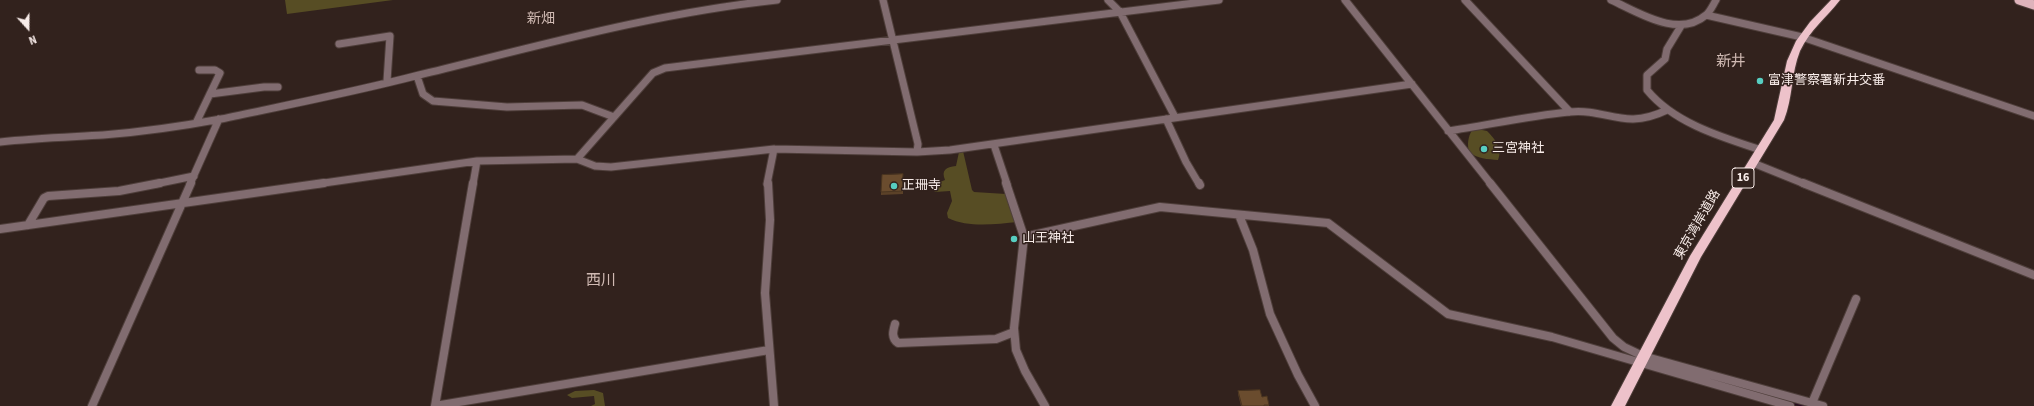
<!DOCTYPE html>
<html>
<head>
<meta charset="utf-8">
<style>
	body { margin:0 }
	#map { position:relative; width:2034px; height:406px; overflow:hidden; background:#32221d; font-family:"Source Sans 3",sans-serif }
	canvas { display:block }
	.north { position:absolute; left:8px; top:8px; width:40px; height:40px; -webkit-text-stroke:3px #32221d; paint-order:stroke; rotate:159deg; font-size:11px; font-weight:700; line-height:16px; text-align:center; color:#f8ece9 }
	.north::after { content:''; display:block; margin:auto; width:14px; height:18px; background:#f8ece9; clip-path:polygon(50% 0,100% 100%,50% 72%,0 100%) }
</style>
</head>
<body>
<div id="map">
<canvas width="2034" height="406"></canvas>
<div class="north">N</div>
</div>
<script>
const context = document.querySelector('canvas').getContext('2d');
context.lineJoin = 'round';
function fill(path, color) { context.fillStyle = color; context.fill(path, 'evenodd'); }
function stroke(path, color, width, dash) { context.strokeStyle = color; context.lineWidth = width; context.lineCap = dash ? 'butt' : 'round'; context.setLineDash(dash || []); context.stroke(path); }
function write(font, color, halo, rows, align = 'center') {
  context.font = font + ' "Source Sans 3","Noto Sans JP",sans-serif'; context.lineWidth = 3; context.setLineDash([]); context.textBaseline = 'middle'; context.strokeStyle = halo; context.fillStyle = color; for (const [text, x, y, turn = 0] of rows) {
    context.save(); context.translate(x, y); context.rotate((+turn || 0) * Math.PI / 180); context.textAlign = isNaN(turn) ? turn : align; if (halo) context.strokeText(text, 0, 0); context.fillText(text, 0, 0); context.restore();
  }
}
fill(new Path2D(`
	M285,0H393L287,14Z
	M1477,129L1487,131C1495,139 1503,149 1498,160C1488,159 1477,159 1469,152C1467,144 1468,137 1472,130Z
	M963,151L972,190L974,192L1006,194L1018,222C995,224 969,228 948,218L947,213L952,201L950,191L935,192L932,188V185L945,180C941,170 946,167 956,166L959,152Z
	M594,390L603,393L605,406H591L595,404L594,396L572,398L567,395L575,391Z`), '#574d24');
stroke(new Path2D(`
	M1789,402L1805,406`), '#280b22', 2.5);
const minorFar1 = new Path2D(`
	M883,0L918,144L917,152
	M1108,0L1120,12L1175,117
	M1345,0L1491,184
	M1465,0L1570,112
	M1611,0C1638,12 1678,39 1706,15C1710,12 1713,5 1716,0
	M1706,15L1802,37L2034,116
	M1681,26L1667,49L1665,59L1647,75V90C1674,123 1721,137 1761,150
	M339,44L390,36L387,81
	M417,76L423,94L433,101L507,107L582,105L614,117
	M210,94L264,87H278
	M1166,119L1186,162L1199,184
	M196,123L220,73L215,70H199
	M1448,131C1488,125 1528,116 1569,112C1608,108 1623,131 1667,110
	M0,142C34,138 69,137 103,135C142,132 183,126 221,119C287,105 354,92 419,75C538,46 655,13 777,0
	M994,145L1007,184
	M577,159L653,73L665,68L1219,0
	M155,184L194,176
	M190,184L219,119
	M317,184L477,161L577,159L595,166L611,167L774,149L917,152L950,150L1412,84
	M473,184L477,161
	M767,184L774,149`);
const minor = new Path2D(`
	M768,183L770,220L765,293L774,406
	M1006,183L1024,237L1014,328L1016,350L1025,371L1045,406
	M1199,183L1200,185
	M1490,183L1613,338L1624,347L1643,356L1823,406
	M1239,215L1253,250L1270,314L1298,375L1315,406
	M28,225L44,198L48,196L119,191L160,183
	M0,229L324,183
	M1024,237L1160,207L1328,223L1448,314L1552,337L1790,406
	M895,324C893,331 891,338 898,343L996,339L1014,332
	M1812,403L1856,299
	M92,406L191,183
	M435,406L769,350
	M435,406L473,183`);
const tertiaryFar1 = new Path2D(`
	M1753,163L1805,184`);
const tertiary = new Path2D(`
	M1803,183L2034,275`);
const primary = new Path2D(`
	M2019,0L2034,5`);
const trunk = new Path2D(`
	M1831,0H1840C1827,17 1810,30 1800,51C1791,73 1793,98 1784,120L1701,257L1625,406H1611L1690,256L1774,120L1787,61L1796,41L1810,22Z`);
stroke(minorFar1, '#4e3e3a', 9);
stroke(minor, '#4e3e3a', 10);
stroke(tertiaryFar1, '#4e3e3a', 9);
stroke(tertiary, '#4e3e3a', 10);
stroke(primary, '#4e3e3a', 11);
stroke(trunk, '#4e3e3a', 2);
stroke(minorFar1, '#816c70', 7);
stroke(minor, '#816c70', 8);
stroke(tertiaryFar1, '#816c70', 7);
stroke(tertiary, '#816c70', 8);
stroke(primary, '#deb3bb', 9);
fill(trunk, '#edc2ca');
fill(new Path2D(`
	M903,177V194L881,195V192Z
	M1238,391L1262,397L1269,405V406H1241L1238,394Z`), '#5b4128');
const building = new Path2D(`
	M903,174L902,191L881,192L882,175Z
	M1260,390L1262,397L1267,396L1269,405H1264V406H1242L1238,391Z`);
fill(building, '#6a4c2e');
stroke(building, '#4a3520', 1);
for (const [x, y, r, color] of [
	[1760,81,4,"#57cec1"],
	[1484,149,4,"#57cec1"],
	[894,186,4,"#57cec1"],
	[1014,239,4,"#57cec1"]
]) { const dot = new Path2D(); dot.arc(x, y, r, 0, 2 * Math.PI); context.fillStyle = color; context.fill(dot); stroke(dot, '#32221d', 1.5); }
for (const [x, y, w] of [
	[1743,178,22]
]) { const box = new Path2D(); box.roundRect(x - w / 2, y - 10, w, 20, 3); context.fillStyle = '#32221d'; context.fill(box); stroke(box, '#f8ece9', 1); }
write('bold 12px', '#f8ece9', null, [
	["16",1743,178]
]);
write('13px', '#f8ece9', '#32221d', [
	["富津警察署新井交番",1768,81],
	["三宮神社",1492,149],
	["正珊寺",902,186],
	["山王神社",1022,239]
], 'left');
write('13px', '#f8ece9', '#32221d', [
	["東京湾岸道路",1698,225,-60]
]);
write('14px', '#d0bab3', '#32221d', [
	["新畑",541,20]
]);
write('15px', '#d0bab3', '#32221d', [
	["新井",1731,63],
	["西川",601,282]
]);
</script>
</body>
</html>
